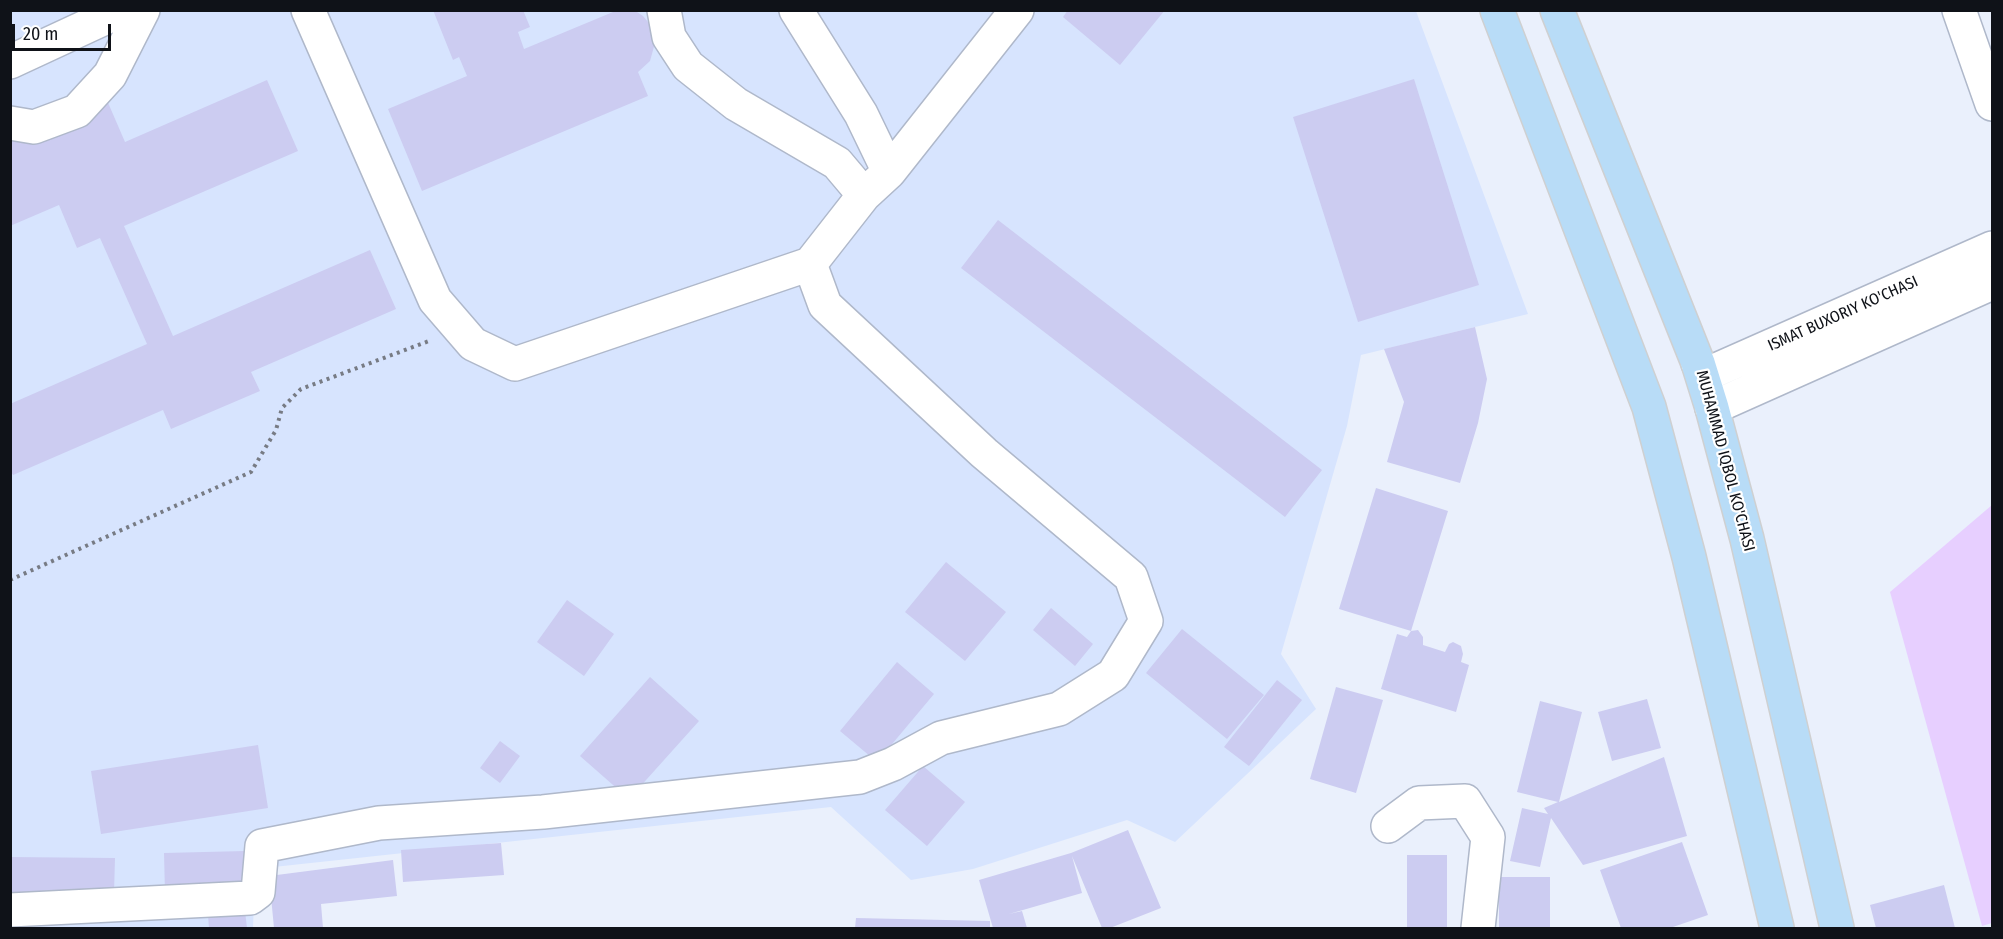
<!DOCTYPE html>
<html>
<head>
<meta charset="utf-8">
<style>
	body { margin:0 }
	#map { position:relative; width:2003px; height:939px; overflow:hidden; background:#eaf0fc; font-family:"Fira Sans Condensed",sans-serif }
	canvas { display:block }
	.frame { position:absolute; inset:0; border:12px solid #0f1218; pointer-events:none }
	.scale { position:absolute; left:12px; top:24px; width:99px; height:27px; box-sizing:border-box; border:3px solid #0f1218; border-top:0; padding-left:8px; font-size:18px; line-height:21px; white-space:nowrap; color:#0f1218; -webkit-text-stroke:4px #fff; paint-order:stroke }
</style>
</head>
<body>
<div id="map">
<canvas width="2003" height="939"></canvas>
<div class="frame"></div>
<div class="scale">20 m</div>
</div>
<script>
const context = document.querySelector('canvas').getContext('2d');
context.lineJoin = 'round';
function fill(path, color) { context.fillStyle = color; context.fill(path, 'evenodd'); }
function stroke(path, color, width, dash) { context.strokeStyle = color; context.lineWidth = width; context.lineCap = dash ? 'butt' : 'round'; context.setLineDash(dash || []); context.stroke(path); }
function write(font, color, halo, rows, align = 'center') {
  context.font = font + ' "Fira Sans Condensed",sans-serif'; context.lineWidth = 4.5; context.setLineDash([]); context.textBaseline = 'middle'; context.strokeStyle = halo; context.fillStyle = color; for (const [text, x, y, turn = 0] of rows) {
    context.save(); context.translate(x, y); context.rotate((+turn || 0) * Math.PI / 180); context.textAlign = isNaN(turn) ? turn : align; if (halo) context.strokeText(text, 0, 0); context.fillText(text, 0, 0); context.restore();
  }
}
fill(new Path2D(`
	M10,11H1416L1528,314L1361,355L1347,426L1281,654L1316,709L1175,842L1127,820L973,869L911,880L831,807L255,869L253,928H11Z`), '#d7e4fe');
fill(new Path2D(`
	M1992,505V923L1982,926L1890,592Z`), '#e7cfff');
fill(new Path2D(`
	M433,10H523L530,27L518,32L524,49L613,12L634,10L643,16L653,28L655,43L650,61L638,72L648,96L422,191L388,109L467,76L459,57L453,60Z
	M1068,10H1165L1120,65L1063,17Z
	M1414,79L1479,285L1358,322L1293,117Z
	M267,80L298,151L124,226L173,336L370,250L396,309L251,372L260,391L171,429L163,410L13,475L10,470V404L147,344L100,238L77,248L59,205L10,226V140L106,98L125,142Z
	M998,220L1322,470L1285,517L961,268Z
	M1475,327L1487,379L1478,423L1460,483L1387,462L1404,402L1384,349Z
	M1376,488L1448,511L1411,631L1339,609Z
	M946,562L1006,612L965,661L905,612Z
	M567,600L614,634L584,676L537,642Z
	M1051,608L1093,644L1075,666L1033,630Z
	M1182,629L1264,695L1227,739L1146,673Z
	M1418,630L1423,637V645L1445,652L1449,644L1453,642L1461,646L1463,654L1461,662L1469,665L1456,712L1381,689L1397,634L1407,637L1411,631Z
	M897,662L934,694L877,762L840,731Z
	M650,677L699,721L629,799L580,756Z
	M1277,680L1302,700L1249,766L1224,747Z
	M1336,687L1383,700L1356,793L1310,779Z
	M1647,699L1661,748L1612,761L1598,712Z
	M1540,701L1582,712L1559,802L1664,757L1687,836L1583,865L1551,818L1540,867L1510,861L1522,808L1548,814L1544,808L1558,802L1517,792Z
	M500,741L520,756L500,783L480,768Z
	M258,745L268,808L101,834L91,771Z
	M923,766L965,802L927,846L885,810Z
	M1128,830L1161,908L1110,928H1102L1072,856L1082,893L1009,914L1022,911L1027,928H993L979,880L1071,853Z
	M1682,842L1708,915L1670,928H1621L1600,870Z
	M501,843L504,875L403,882L401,850Z
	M245,851L246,890L165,893L164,853Z
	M1407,855H1447V928H1407Z
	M10,857L115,858L114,893L10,892Z
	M393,860L397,896L321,904L323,928H274L269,876Z
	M1499,877H1550V928H1499Z
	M1944,885L1955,928H1876L1870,905Z
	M245,911L247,928H209L208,915Z
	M856,918L990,921V928H855Z`), '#ccccf1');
const minor = new Path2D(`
	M308,10L435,300L473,344L515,364L810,264
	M664,10L669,37L688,66L736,104L837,163L864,195
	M1959,10L1992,104
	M10,62L122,10
	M10,123L34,127L77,111L110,75L143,10
	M889,172L1017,10
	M1698,363L1705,375L1992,248
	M1712,408L1992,283
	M1388,826L1419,803L1465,801L1488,837L1478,928
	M10,910L250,898L258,892L262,846L379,823L543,812L860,777L893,764L941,738L1059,709L1113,675L1146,621L1131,577L984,453L825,305L810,264L864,195L889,172L861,114L796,10`);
const major = new Path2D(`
	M1497,10L1649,407L1689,557L1777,928
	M1557,10L1698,363L1712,408L1747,539L1837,928`);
stroke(minor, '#afb8ca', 36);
stroke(major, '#cfd0d1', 36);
stroke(new Path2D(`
	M10,580L251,472L276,430L282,408L301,389L429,341`), '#777b84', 4, [3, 4.5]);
stroke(minor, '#fff', 33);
stroke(major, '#b8dcf7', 33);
write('16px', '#0f1218', '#fff', [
	["ISMAT BUXORIY KO'CHASI",1843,314,-24],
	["MUHAMMAD IQBOL KO'CHASI",1725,461,75]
]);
</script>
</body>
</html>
